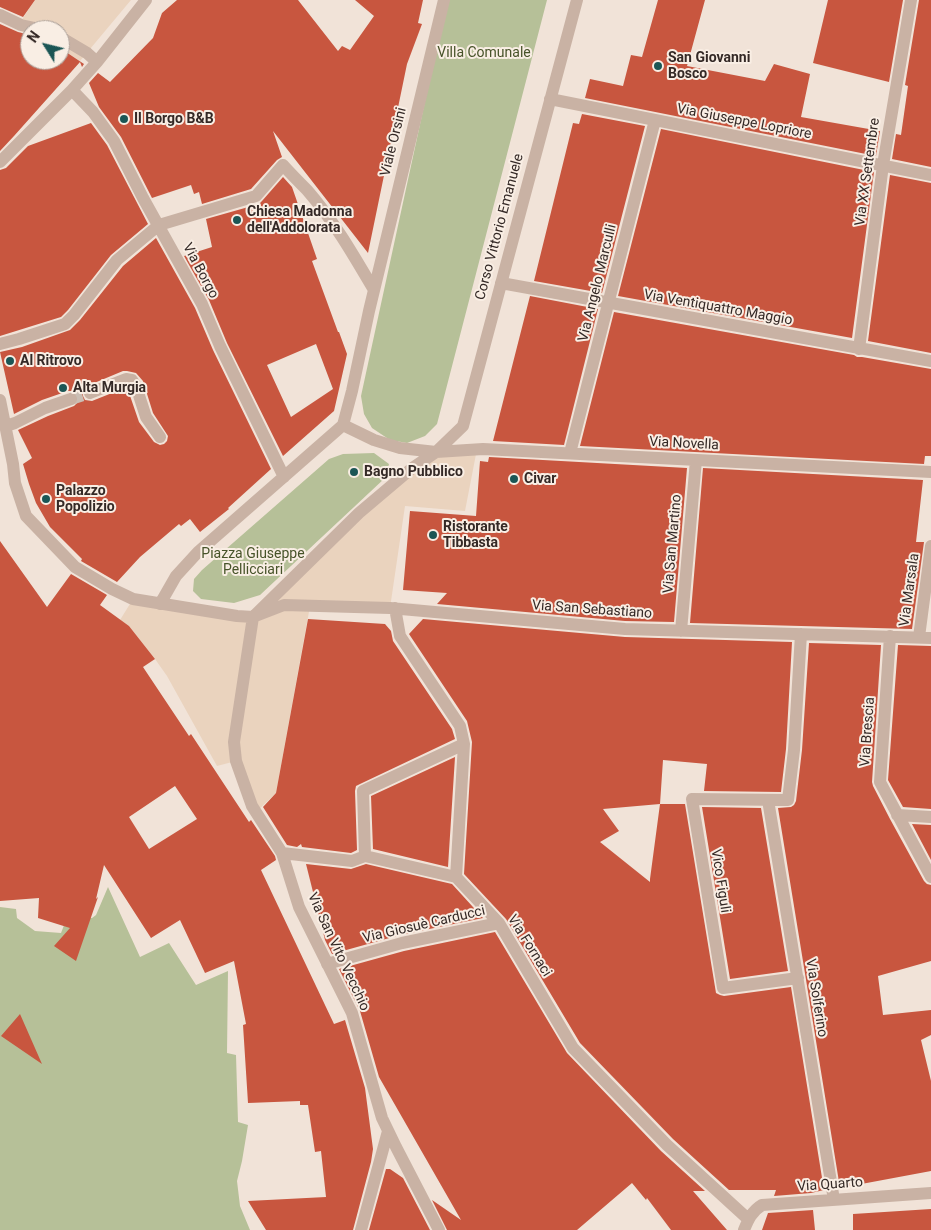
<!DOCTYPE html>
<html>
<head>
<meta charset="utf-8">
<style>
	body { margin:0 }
	#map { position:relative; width:931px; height:1230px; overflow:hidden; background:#f1e3d8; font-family:Roboto,sans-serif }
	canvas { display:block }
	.north { position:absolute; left:20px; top:20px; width:50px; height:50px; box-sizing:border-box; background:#f9eee4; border:1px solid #aa9f98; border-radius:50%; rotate:306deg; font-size:14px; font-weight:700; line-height:20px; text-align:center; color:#342926 }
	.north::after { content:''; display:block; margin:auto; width:18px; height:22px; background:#1b5655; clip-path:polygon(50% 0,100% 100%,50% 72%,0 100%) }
</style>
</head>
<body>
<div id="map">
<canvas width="931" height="1230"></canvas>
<div class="north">N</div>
</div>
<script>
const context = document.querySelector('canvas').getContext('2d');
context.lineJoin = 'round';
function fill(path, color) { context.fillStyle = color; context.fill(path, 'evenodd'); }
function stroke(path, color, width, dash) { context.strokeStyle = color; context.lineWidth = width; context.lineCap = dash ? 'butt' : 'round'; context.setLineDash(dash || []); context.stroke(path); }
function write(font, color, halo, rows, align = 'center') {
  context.font = font + ' Roboto,sans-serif'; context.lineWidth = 4; context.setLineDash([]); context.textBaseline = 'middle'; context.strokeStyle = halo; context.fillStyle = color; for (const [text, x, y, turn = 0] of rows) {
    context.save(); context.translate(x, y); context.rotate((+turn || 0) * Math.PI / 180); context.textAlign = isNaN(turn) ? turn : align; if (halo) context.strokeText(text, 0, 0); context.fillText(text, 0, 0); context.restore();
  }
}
fill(new Path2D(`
	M447,0H547L437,424L425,436L407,443L390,440L372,428L364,414L361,396Z
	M374,453L389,464L385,478L260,595L234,603L201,599L193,591L194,579L202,570L329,459L343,454Z
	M108,887L140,957L169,943L196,985L228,971L227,1053L236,1055L238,1122L248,1125L242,1161L237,1181L240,1206L250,1230H0V907L16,909L17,918L35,931L61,933L68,915L92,918L96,915Z`), '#b6c098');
fill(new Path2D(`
	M35,0H131L80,61L60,48V30H30V34L20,31L23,18Z
	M477,449L465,511L405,506L390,608L310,606L276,793L256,812L236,761L217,766L167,676L155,659L129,626L120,620L133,599L253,617L359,513L436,452Z`), '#ead3be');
fill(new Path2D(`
	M0,0H35L23,17L0,7Z
	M177,0H298L338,51L342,46L350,50L374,16L355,0H423L418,23L422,24L407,64L368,253L273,131L282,157L277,160L251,189L202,204L199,192L194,194L191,185L152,198L121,137L99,107L89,83L98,73L110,82L153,38L162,13Z
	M658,0H705L687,66L765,81L774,64L810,74L801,117L880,131L876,156L585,98L590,79L623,86L631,55L642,57Z
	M828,0H903L889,82L813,63Z
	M919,0H931V167L892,159L896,134L901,135L908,86L905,85Z
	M0,24L18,32L30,35V60H60V48L84,64L82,67L80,62L14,136L0,151Z
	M582,114L645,126L602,293L534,281L573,123L579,124Z
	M91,123L107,145L148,224L111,255L68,310L61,317L0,336V170L6,168L28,146Z
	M661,129L874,172L852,338L618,296Z
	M890,175L931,183V353L868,341Z
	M283,177L292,187L317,259L312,261L338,332H339L347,354L334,411L283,456L227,343L209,300L184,256L212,247L206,219L259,204L262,201ZM316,344L333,389L291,417L267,365Z
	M156,238L195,308L213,350L271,469L228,508L229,509L200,532L190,519L181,526L179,524L140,557L117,582L81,561L82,559L50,527L36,503L29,484L23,464L32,458L18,430L48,416L74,406L79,401L78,396L73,391H68L42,400L14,414L0,352L22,347L70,330L80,320L123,266ZM123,371H127L136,373L143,381L153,413L168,436L167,441L164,444L160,445L154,442L139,422L127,387L92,401L85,400L83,396L82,391L87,386Z
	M530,296L598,309L564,445L493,441Z
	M614,312L854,355L857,357H862L931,369V456H925L924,464L580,446Z
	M489,457L687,468L674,622L625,621L437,604L447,593L403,590L410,511L476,516L480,461L488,462Z
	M703,468L923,480L916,542H924L912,629L690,623Z
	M0,541L47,607L71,574L107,595L100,605L129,626L155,659L143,667L189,736L191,734L249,822L251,820L275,856L276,860L261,870L334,1024L345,1020L365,1088L373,1149L371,1162L353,1230H266L248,1201L326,1197L321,1151L315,1152L308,1105H300V1101L248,1103L243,1025L246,1024L234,961L205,973L180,920L151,938L104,865L96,899L98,897L76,961L54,946L70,928L38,918L39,898L0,901ZM175,786L197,819L149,849L129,817Z
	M308,619L385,624L391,631L393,641L452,729L455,739L360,784L356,786L355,791L357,850L351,853L302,847L301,844L297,847L287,845L263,807L276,793Z
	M423,619L625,637L792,642L786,749L781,792L704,791L707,764L663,760L660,804H685L716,993L720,995L724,996L791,987L824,1190L811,1193L774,1196L776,1190H729L673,1139L580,1043L506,919L464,874L472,742L467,721L409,634ZM660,804L650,879V882L600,842L619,831L603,809Z
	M809,643L881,645L872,782L873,786L890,819L924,881L927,884L931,885V961L878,976L883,1015L931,1010V1035L921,1040L931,1081V1171L840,1188L778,808L791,807L794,805L796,801L802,750Z
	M898,645L931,646V809L903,807L888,780Z
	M455,757L448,867L373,849L371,796Z
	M702,807L761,808L788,971L730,979Z
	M912,824L931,825V860Z
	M306,864L351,869L366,864L452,884L483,918L400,935L332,954L325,940Z
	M495,932L567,1053L661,1151L705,1191H693L727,1230H671L647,1198L646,1200L632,1183L577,1230H447L432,1200L461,1220L379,1077L360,1011L339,969L404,951Z
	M20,1014L42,1064L1,1036Z
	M386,1169H390L403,1178L430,1230H369Z
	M931,1209V1230H853V1214Z
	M813,1210L815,1230H762L768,1213Z`), '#c8563f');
stroke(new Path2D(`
	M71,399L90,393`), '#cbbeb4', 12, [12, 6]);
stroke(new Path2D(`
	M0,15L21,25L44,30
	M60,37L87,53L97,62
	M72,90L93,112L114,141L143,198L202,304L220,346L284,477
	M550,99L931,175
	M0,162L72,90L97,62L146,0
	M501,283L931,361
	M0,344L19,339L65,324L74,315L117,260L159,225L256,196L283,165C291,174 299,182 307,190C334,221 354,256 374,290
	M859,349L883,165L911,0
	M90,393L126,379L132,380L136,386L146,417L160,437
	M0,400L13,464L15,483L26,516L75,567L112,589L133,599L237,616L253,617L284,605L390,608L625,629L931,638
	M343,425L374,440L400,448L436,452L483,449L931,472
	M343,425L352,391L369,311L444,0
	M6,426L15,423L45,408L71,399
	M570,453L655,120
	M160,604L176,576L198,552L343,425
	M395,608L400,636L460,726L464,744L456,877L499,923L573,1048L667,1145L748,1219
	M681,631L696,460
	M890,636L880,782L931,877
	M919,637L931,546
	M768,800L834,1200
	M897,815L931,817
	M282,853L352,861L365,856L456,877
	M365,856L363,791L464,744
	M327,964L402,943L499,923
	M798,978L723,988L692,799L788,800L794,750L801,634
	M361,1230L388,1131
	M439,1230L396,1147L382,1118L352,1013L299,907L282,853L252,806L236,761L234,742L253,617L359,513L411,469L436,452L463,426L577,0
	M744,1230C748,1220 752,1211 762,1205L931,1193`), '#c9b2a4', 12);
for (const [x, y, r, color] of [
	[658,66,5,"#1b5655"],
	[124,119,5,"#1b5655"],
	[237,220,5,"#1b5655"],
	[10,361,5,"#1b5655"],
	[63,388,5,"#1b5655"],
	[354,472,5,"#1b5655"],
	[514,479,5,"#1b5655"],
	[46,499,5,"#1b5655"],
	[433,535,5,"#1b5655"]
]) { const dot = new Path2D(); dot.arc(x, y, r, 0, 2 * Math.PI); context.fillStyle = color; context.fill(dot); stroke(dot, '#f9eee4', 2); }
write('14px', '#475329', '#f9eee4', [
	["Villa Comunale",484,53],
	["Piazza Giuseppe",253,554],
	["Pellicciari",253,570]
]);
write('bold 14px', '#342926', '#f9eee4', [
	["San Giovanni",668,58],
	["Bosco",668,74],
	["Il Borgo B&B",134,119],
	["Chiesa Madonna",247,212],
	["dell'Addolorata",247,228],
	["Al Ritrovo",20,361],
	["Alta Murgia",73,388],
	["Bagno Pubblico",364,472],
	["Civar",524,479],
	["Palazzo",56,491],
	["Popolizio",56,507],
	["Ristorante",443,527],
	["Tibbasta",443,543]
], 'left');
write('14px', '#342926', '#f9eee4', [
	["Via Giuseppe Lopriore",744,122,11],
	["Viale Orsini",394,142,-76],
	["Via XX Settembre",868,172,-82],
	["Corso Vittorio Emanuele",500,227,-75],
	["Via Borgo",200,271,62],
	["Via Angelo Marculli",598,283,-76],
	["Via Ventiquattro Maggio",718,308,10],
	["Via Novella",684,444,3],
	["Via San Martino",673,544,-85],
	["Via Marsala",910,590,-82],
	["Via San Sebastiano",592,610,4],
	["Via Brescia",868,732,-86],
	["Vico Figuli",720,881,81],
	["Via Giosuè Carducci",424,925,-13],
	["Via Fornaci",529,946,58],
	["Via San Vito Vecchio",338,952,65],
	["Via Solferino",816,998,81],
	["Via Quarto",830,1185,-4]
]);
</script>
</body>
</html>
